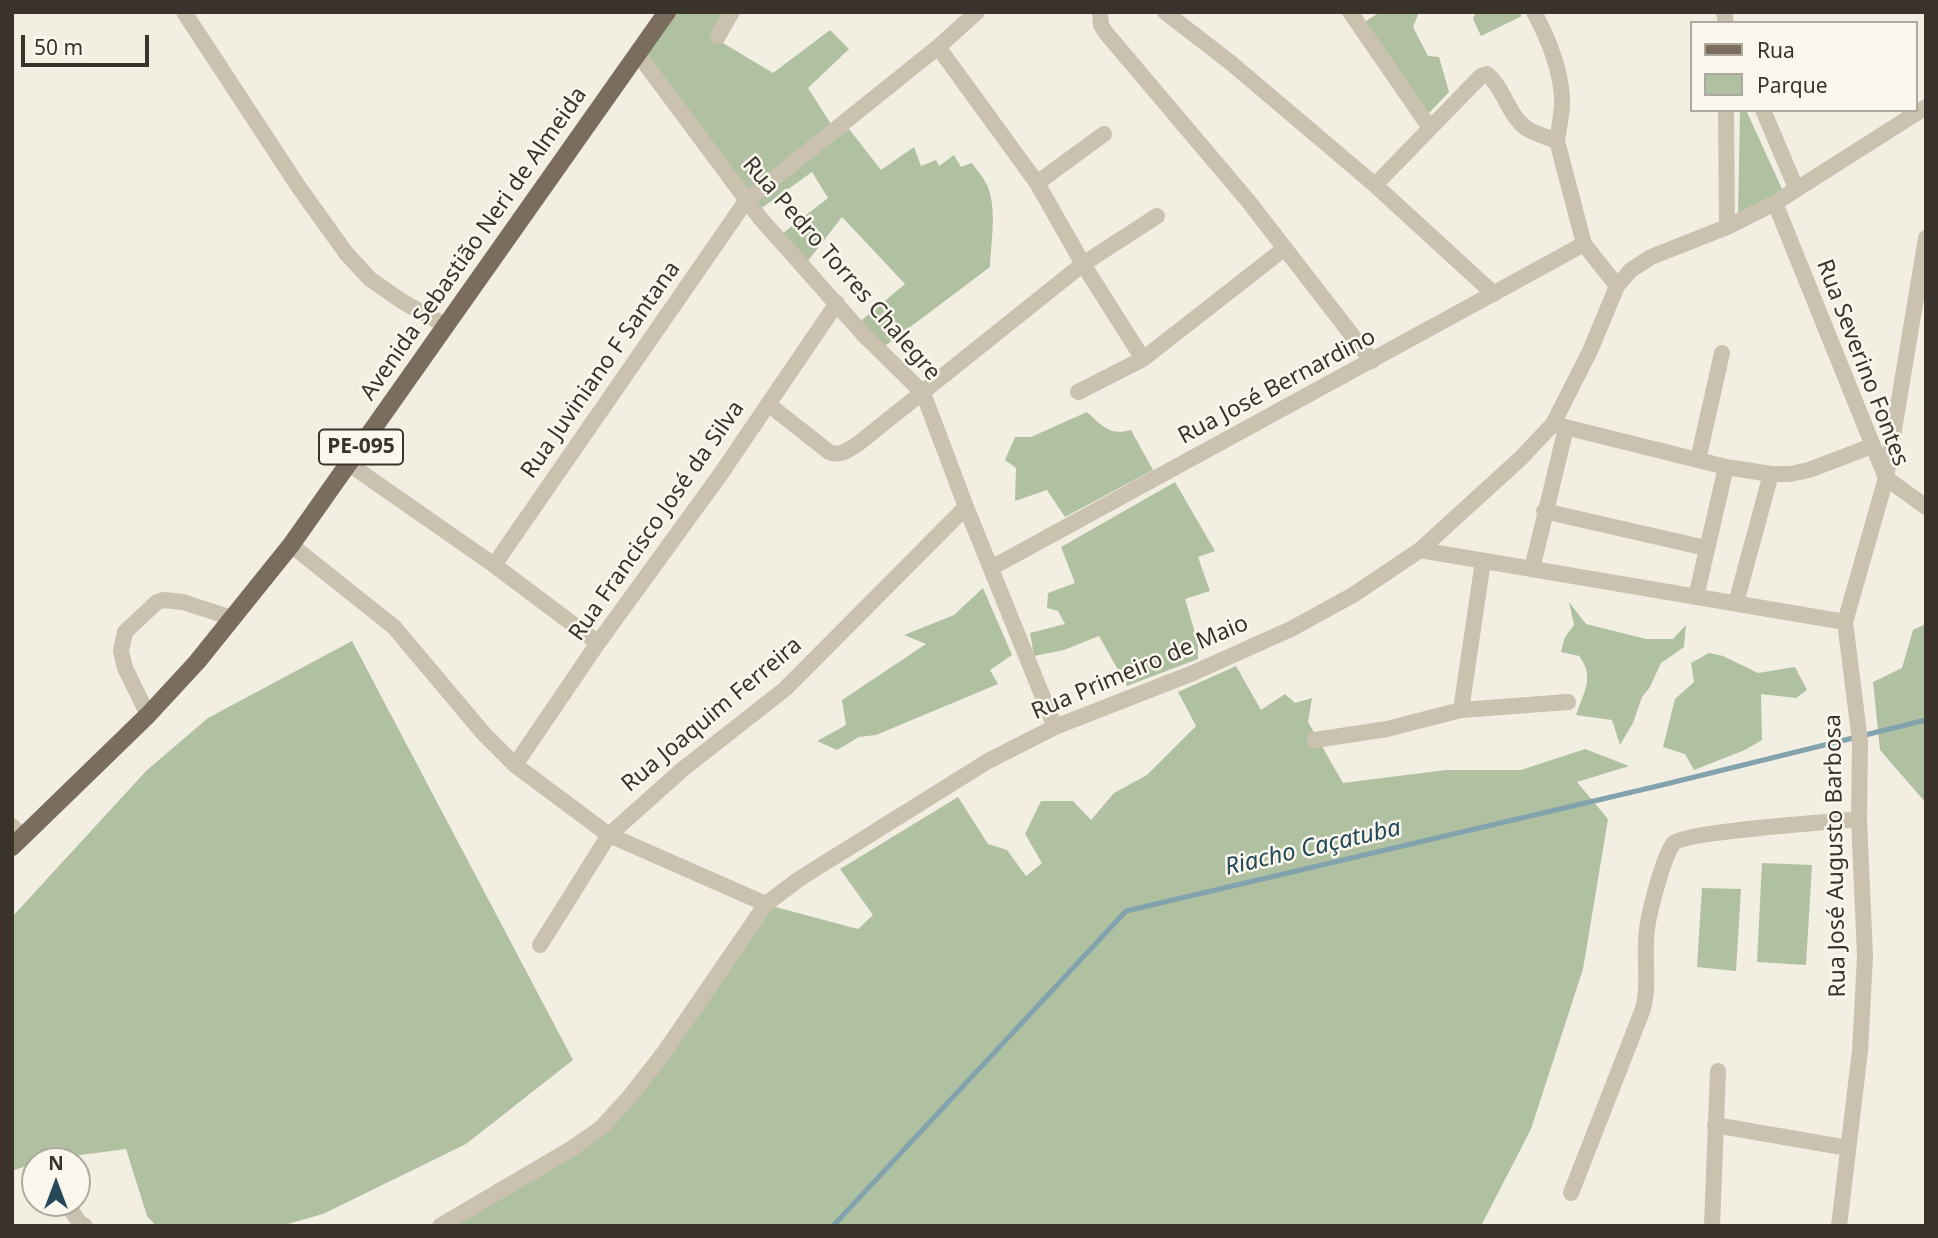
<!DOCTYPE html>
<html>
<head>
<meta charset="utf-8">
<style>
	body { margin:0 }
	#map { position:relative; width:1938px; height:1238px; overflow:hidden; background:#f2eee2; font-family:"Noto Sans",sans-serif }
	canvas { display:block }
	.frame { position:absolute; inset:0; border:14px solid #39332c; pointer-events:none }
	.legend { position:absolute; left:1690px; top:21px; width:228px; height:91px; box-sizing:border-box; background:#faf7ee; border:2px solid #ada9a0; margin:0; padding:9px 12px; list-style:none; font-size:21px; color:#39332c }
	.legend li { display:flex; align-items:center; gap:14px; height:35px }
	.legend b { width:35px; border:2px solid #ada9a0 }
	.north { position:absolute; left:21px; top:1147px; width:70px; height:70px; box-sizing:border-box; background:#faf7ee; border:2px solid #ada9a0; border-radius:50%; rotate:0deg; font-size:19px; font-weight:700; line-height:28px; text-align:center; color:#39332c }
	.north::after { content:''; display:block; margin:auto; width:24px; height:32px; background:#244958; clip-path:polygon(50% 0,100% 100%,50% 72%,0 100%) }
	.scale { position:absolute; left:21px; top:35px; width:128px; height:32px; box-sizing:border-box; border:4px solid #39332c; border-top:0; padding-left:9px; font-size:21px; line-height:24px; white-space:nowrap; color:#39332c; -webkit-text-stroke:5px #faf7ee; paint-order:stroke }
</style>
</head>
<body>
<div id="map">
<canvas width="1938" height="1238"></canvas>
<div class="frame"></div>
<ul class="legend">
<li><b style="height:9px;background:#7a6d5e"></b>Rua</li>
<li><b style="height:19px;background:#b0c1a2"></b>Parque</li>
</ul>
<div class="north">N</div>
<div class="scale">50 m</div>
</div>
<script>
const context = document.querySelector('canvas').getContext('2d');
context.lineJoin = 'round';
function fill(path, color) { context.fillStyle = color; context.fill(path, 'evenodd'); }
function stroke(path, color, width, dash) { context.strokeStyle = color; context.lineWidth = width; context.lineCap = dash ? 'butt' : 'round'; context.setLineDash(dash || []); context.stroke(path); }
function write(font, color, halo, rows, align = 'center') {
  context.font = font + ' "Noto Sans",sans-serif'; context.lineWidth = 5; context.setLineDash([]); context.textBaseline = 'middle'; context.strokeStyle = halo; context.fillStyle = color; for (const [text, x, y, turn = 0] of rows) {
    context.save(); context.translate(x, y); context.rotate((+turn || 0) * Math.PI / 180); context.textAlign = isNaN(turn) ? turn : align; if (halo) context.strokeText(text, 0, 0); context.fillText(text, 0, 0); context.restore();
  }
}
fill(new Path2D(`
	M670,12H741L723,43L773,73L830,30L849,49L808,88L834,129L793,169L849,129L881,170L914,147L921,166L936,160L939,166L954,155L961,167L972,163C977,170 984,178 988,187C997,211 991,242 990,267L881,349L857,324L905,284L842,217L804,266L778,237L828,198L812,172L756,212L635,62Z
	M1380,12H1419L1413,27L1428,56L1439,57L1449,92L1426,116L1363,23Z
	M1476,12H1519L1522,16L1481,36L1473,19Z
	M1740,110H1746L1783,191L1738,215Z
	M1087,412C1102,426 1110,436 1131,430L1153,470L1065,517L1047,490L1015,501L1016,468L1005,460L1015,437H1031Z
	M1175,482L1215,551L1198,557L1210,591L1185,599L1198,643V659L1127,686L1099,636L1064,650L1034,656L1030,633L1065,624L1058,611L1047,608L1048,593L1075,583L1061,547Z
	M983,588L1012,655L990,670L998,684L876,735L859,737L837,750L817,741L846,725L842,700L926,644L904,635L954,615Z
	M1569,602L1586,624L1646,639H1673L1686,625L1684,647L1661,663L1650,687L1642,697L1633,723L1620,745L1612,720L1576,715C1584,692 1595,677 1579,656L1561,652L1565,637L1574,625Z
	M1926,624V803L1880,750L1873,682L1902,668L1913,630Z
	M352,641L573,1060L466,1144L323,1214L280,1226H156L147,1216L126,1149L35,1161V1163L12,1171V917L147,770L208,718Z
	M1709,653L1723,656L1758,673L1795,667L1807,690L1796,698L1761,694L1762,740L1745,750L1694,770L1685,754L1663,747L1675,699L1694,682L1691,663Z
	M1236,666L1261,710L1285,694L1295,703L1312,698L1308,722L1343,783L1446,770H1521L1585,749L1629,766L1577,782L1608,819L1583,969L1531,1129L1481,1226H445L597,1138L764,904L858,929L873,915L840,869L958,797L988,844L1007,850L1026,876L1042,863L1025,834L1041,801H1073L1091,820L1114,793L1147,775L1196,726L1178,692Z
	M1762,863L1812,865L1806,965L1757,962Z
	M1702,888L1741,889L1736,971L1697,967Z`), '#b0c1a2');
stroke(new Path2D(`
	M833,1226L1126,911L1662,785L1926,720`), '#82a2ad', 5);
stroke(new Path2D(`
	M184,12L298,186L346,253L370,279L403,302L445,325
	M1100,12L1101,25L1106,33L1249,202L1372,361
	M1165,12L1231,63L1375,185L1494,294
	M1350,12L1430,128
	M1534,12C1548,38 1560,67 1562,97C1563,111 1559,126 1557,141
	M1724,12L1726,23
	M718,36L731,12
	M938,47L1037,183L1083,264L1143,359
	M638,54L760,218L863,334L923,393L966,507L1055,727
	M1726,110L1727,227
	M1763,110L1796,188
	M1037,183L1104,134
	M1375,185L1481,76L1487,74C1504,88 1508,115 1526,128C1535,134 1547,137 1557,141L1584,244L1617,286
	M1775,203L1886,478
	M1078,392L1143,359L1285,248
	M768,404L829,452C840,457 850,449 859,443L1083,264L1157,216
	M1553,424L1726,467L1771,474H1790L1809,470L1872,446
	M1698,460L1722,353
	M349,464L494,565L598,643
	M1886,478L1926,507
	M1544,511L1706,548
	M291,545L394,627L484,734L515,765L609,835L766,904
	M1420,550L1845,622
	M494,565L746,201L938,47L977,12
	M991,568L1584,244
	M1532,569L1566,428
	M1696,597L1726,467
	M1736,603L1771,474
	M1461,710L1483,561
	M148,715L125,668L121,651L125,632L157,602L164,600L183,602L232,618
	M1315,740L1387,729L1461,710L1568,702
	M515,765L598,643L720,475L837,303
	M12,826L23,837
	M540,945L609,835L683,769L785,689L966,507
	M1715,1125L1848,1148
	M1571,1193L1643,1009C1650,983 1643,956 1647,929C1649,913 1664,853 1674,843C1687,831 1832,822 1859,819
	M66,1203L80,1223L85,1226
	M440,1226L571,1149L601,1128L630,1096L663,1054L766,904L799,879L988,761L1055,727L1193,673L1291,629L1353,595L1420,550L1521,458L1553,424L1590,351L1617,286L1631,270L1651,257L1727,227L1775,203L1926,107
	M1712,1226L1718,1071
	M1839,1226L1860,1051L1865,956L1859,819L1860,741L1845,622L1886,478L1926,238`), '#cac1ae', 16);
stroke(new Path2D(`
	M12,847L148,715L197,662L291,545L667,12`), '#7a6d5e', 18);
for (const [x, y, w] of [
	[361,447,84]
]) { const box = new Path2D(); box.roundRect(x - w / 2, y - 17.5, w, 35, 5); context.fillStyle = '#faf7ee'; context.fill(box); stroke(box, '#39332c', 2); }
write('bold 21px', '#39332c', null, [
	["PE-095",361,447]
]);
write('23px', '#39332c', '#faf7ee', [
	["Avenida Sebastião Neri de Almeida",474,244,-55],
	["Rua Pedro Torres Chalegre",841,269,49],
	["Rua Severino Fontes",1862,363,69],
	["Rua Juviniano F Santana",601,370,-55],
	["Rua José Bernardino",1277,387,-28],
	["Rua Francisco José da Silva",657,521,-55],
	["Rua Primeiro de Maio",1140,668,-23],
	["Rua Joaquim Ferreira",712,715,-40],
	["Rua José Augusto Barbosa",1836,856,-91]
]);
write('italic 24px', '#244958', '#faf7ee', [
	["Riacho Caçatuba",1313,848,-13]
]);
</script>
</body>
</html>
